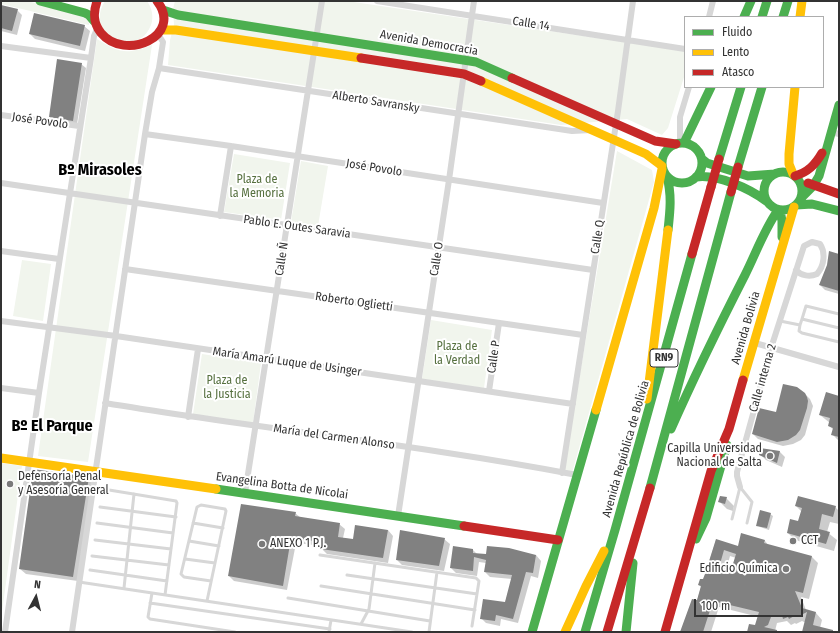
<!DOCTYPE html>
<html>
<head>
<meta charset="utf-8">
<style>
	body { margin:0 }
	#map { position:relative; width:840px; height:633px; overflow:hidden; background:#fff; font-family:"Fira Sans Condensed",sans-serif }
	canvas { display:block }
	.frame { position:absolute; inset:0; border:2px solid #333; pointer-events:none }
	.legend { position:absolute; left:684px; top:16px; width:140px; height:72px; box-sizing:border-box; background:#fff; border:1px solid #adadad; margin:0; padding:5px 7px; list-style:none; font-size:12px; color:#333 }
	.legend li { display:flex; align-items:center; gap:8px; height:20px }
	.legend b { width:20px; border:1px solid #adadad }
	.north { position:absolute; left:16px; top:577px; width:40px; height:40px; -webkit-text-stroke:3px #fff; paint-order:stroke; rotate:7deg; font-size:11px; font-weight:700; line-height:16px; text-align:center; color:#333 }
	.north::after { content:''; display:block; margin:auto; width:14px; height:18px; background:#333; clip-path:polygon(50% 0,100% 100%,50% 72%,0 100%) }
	.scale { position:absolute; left:694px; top:599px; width:109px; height:18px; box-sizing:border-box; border:2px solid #333; border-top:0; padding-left:5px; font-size:12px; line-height:14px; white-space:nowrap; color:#333; -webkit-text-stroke:3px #fff; paint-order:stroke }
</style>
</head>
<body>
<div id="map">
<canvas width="840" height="633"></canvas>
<div class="frame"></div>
<ul class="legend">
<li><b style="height:5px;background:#4caf50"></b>Fluido</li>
<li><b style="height:5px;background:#ffc107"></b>Lento</li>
<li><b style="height:5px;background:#c62828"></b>Atasco</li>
</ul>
<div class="north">N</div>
<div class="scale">100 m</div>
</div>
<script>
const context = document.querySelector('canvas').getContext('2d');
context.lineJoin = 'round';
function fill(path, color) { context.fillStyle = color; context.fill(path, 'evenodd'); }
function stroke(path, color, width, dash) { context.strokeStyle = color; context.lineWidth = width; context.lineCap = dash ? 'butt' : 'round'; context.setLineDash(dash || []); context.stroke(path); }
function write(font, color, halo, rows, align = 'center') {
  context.font = font + ' "Fira Sans Condensed",sans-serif'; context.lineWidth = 4; context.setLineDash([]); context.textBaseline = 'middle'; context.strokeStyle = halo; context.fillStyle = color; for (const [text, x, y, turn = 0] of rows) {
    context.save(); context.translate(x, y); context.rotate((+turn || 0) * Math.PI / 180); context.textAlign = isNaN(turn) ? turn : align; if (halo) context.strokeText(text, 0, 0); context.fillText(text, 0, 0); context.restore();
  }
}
fill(new Path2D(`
	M1,1H27L83,15L89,21V25L1,4Z
	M105,1H147C152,8 154,17 151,25C137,61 83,35 105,1Z
	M175,1H347L685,51V74L668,128L662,135L627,119L561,125L168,65L170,40L174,25L173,9Z
	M97,39C119,53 127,55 152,45L88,462L38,456Z
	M617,151L652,170L654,182L572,473L564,471Z
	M234,154L290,163L281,220L224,212Z
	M301,161L328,166L318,226L291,222Z
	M22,260L51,264L43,321L13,316Z
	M431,320L492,330L484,388L422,379Z
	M202,354L261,363L253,423L193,414Z
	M1,463L22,466L1,619Z`), '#f1f5ed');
fill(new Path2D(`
	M1,6L17,10L22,15L17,35L1,31Z
	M84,26L90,31L85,51L35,39L30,34Z
	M81,64L86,68L77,124L55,121L50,117Z
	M839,255V294L825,290L820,285Z
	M805,394L810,399L813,406L805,435L801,440L793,444L783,446L758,439L753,434L777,413Z
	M839,396V441L832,434L834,430L829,426L830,423L820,415Z
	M780,452L785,457L782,467L766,460L760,454Z
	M88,478L93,483L78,581L26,574L20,569Z
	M726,498L734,506L733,511L727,509L720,502Z
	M796,506L835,507L839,511V524L830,522L827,532L837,540L834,551L795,540L788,533L799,523L802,512Z
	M295,513L301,518L339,524L345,529L343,538L354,540L388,530L393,536L388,563L327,554L322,549L323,546L296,543L287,590L234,581L229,576Z
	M770,514L773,516L769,530L760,527L758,525Z
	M444,539L450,544L444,571L402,565L397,560Z
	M716,540L739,547L765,541L769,546L812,557L818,563L809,599L801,597L806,610L816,613L822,620L820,628L836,632H803L805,622H804L802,621L796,624L795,623L791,625L787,621L777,623L775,631L780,632H748L756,627L759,617L719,607L711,632H682L697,601L701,587L699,585L703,581ZM730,556L736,558L733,568L727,567Z
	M473,550L477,554L536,555L541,561L538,578L531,576L518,623L501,619L500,626L486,623L481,618L505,603L512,579L490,577L485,572L486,563L479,562L477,576L456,573L451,568Z`), '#0003');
fill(new Path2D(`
	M1,5L18,9L12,31L1,28Z
	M34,13L85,25L80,46L29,34Z
	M57,59L82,63L73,121L49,117Z
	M829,251L839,254V291L819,285L827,265Z
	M783,384L797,387L805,393L807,397L808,401L807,408L800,430L796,435L788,440L777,442L752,434L759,408L776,412Z
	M826,392L839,396V437L831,435L833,428L828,426L830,418L819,415Z
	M760,448L780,451L777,463L759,455V452Z
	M33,469L89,477L73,577L19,569Z
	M720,496L727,497L725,504L718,502Z
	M798,496L836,506L833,517L822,514L819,529L830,532L826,544L787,533L790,519L798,521L802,508L795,506Z
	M241,504L296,512L295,516L340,523L338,537L353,539L355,525L388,530L383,558L321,549L322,542L291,538L283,586L228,576Z
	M760,510L771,513L767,528L756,526Z
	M400,530L445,538L439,566L396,560Z
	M741,533L765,540L764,543L812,556L803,593L795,591L802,608L816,612L813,625L833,630V632H802L807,612L797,617L796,615L789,619L788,617L783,619L782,615L771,617L768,625L764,627L777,630V632H747L749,624L755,625L759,612L713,601L703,632H680L692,599L697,600L701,586L698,585L700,579H703L705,574L716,539L738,546ZM724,550L736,554L732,567L720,564Z
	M453,546L473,549V553L486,554L487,546L509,548L536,555L533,573L526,572L513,619L496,615L495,621L480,619L483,599L505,602L512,575L484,572L486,560L474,557L473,571L450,568Z`), '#818181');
stroke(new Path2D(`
	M802,319L806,306L839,314
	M780,321L800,325L799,331L802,333L839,342
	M800,325L802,319L839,328
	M103,489L176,501L177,503L165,595
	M100,507L176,517
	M732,519L740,487L752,502L747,523
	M97,523L173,533
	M193,523L223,528
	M95,540L171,549
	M189,541L219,546
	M320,555L476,578L479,581L472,626
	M92,556L169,565
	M185,559L215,563
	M90,570L167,581
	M347,575L477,594
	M79,582L412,632
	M321,586L475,610
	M124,588L134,494
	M152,593L148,617L150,619L235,632
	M288,598L430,621
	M207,601L226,511L225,509L201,505L197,507L181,574L184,577L211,581
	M150,603L330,629
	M361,624L369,609L375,563
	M329,632L331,620
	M429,632L437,572`), '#d7d7d7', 3);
stroke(new Path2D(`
	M377,1L685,49
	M709,17L713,1
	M1,46L91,58
	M159,68L572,131L591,130
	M1,115L79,126
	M831,132L839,134
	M145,134L231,146L603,203
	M680,143V117L689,87
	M1,183L593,270
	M220,216L231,146
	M1,251L59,259
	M125,269L583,335
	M1,321L116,336L573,404
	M755,343L839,367
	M1,388L39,393
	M489,391L499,323
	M105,403C262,429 420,445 577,475
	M188,417L198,349
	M562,473L618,111L633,1
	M740,487L737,476V472L772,345L804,246L812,242L820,244C826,253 824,266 817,274C810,277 801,276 796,270
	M245,493L322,1
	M398,516L449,180L474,1
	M5,632L39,393L91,58L94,36L97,29
	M72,632L145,134L152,92L159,68L163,42L158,34`), '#d7d7d7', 6);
stroke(new Path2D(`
	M40,1L85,13L89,15L94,21
	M163,10L178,15L476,62L512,78
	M744,17L751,1
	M762,17L767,1
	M783,17L788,1
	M662 163a20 20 0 1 1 40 0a20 20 0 1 1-40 0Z
	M684,143L711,87
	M702,159L707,163L748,176L775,174
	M719,159L741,87
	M738,167L762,87
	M764 191a19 19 0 1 1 38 0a19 19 0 1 1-38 0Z
	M667,177C672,195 670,212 668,230
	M696,177C717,174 749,188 766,201
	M801,198L813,186L819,176L839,105
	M796,205L812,204L839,211
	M780,210L782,221V237
	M671,429C694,377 719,326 745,275C756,253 764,230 778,210
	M650,488L731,192
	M216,489L464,526
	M696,539L706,518L727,445
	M532,632L596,410
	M585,632L615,530L692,254
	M626,632L633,563`), '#4caf50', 9);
stroke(new Path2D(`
	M800,17L802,1
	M162,30H176L361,58
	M481,81L646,154L662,166
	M793,174L789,164V154L795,87
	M743,380L794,207
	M647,399L668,230
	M596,410L654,208L662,169
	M1,458L216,489
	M565,632L586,586L604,551`), '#ffc107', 9);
stroke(new Path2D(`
	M97,1C93,13 93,23 101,33C125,62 184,36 157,1
	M361,58L464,74L481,81
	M512,78L655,141L676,144
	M795,176C808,172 815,165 822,153
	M808,183L839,194
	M692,254L711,187
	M464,526L558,540
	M607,632L650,488
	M665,632L711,471L729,429L743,380`), '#c62828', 9);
stroke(new Path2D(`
	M711,187L719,159
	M731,192L738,167`), '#c62828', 9);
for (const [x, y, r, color] of [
	[770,456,4,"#7a7a7a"],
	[10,484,4,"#7a7a7a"],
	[793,541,4,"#7a7a7a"],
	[262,544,4,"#7a7a7a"],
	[786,569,4,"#7a7a7a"]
]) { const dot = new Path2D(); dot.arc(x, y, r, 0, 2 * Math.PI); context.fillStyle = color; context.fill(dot); stroke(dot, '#fff', 1.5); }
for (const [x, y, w] of [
	[664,358,28]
]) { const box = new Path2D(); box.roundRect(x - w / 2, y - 9, w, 18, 3); context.fillStyle = '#fff'; context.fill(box); stroke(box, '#333', 1); }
write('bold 11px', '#333', null, [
	["RN9",664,358]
]);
write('12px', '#333', '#fff', [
	["Calle 14",531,24,9],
	["Avenida Democracia",429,43,10],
	["Alberto Savransky",376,102,9],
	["José Povolo",40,121,8],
	["José Povolo",374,168,9],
	["Pablo E. Outes Saravia",297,227,8],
	["Calle Q",598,237,-81],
	["Calle Ñ",282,259,-81],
	["Calle O",437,259,-81],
	["Roberto Oglietti",354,302,8],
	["Avenida Bolivia",746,328,-74],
	["Calle P",494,357,-82],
	["María Amarú Luque de Usinger",287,362,8],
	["Calle interna 2",763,378,-74],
	["María del Carmen Alonso",334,437,8],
	["Avenida República de Bolivia",626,449,-74],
	["Evangelina Botta de Nicolai",282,486,8]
]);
write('12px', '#56703f', '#fff', [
	["Plaza de",257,180],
	["la Memoria",257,194],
	["Plaza de",457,347],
	["la Verdad",457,361],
	["Plaza de",227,381],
	["la Justicia",227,395]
]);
write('12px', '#333', '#fff', [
	["Capilla Universidad",762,449,"right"],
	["Nacional de Salta",762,463,"right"],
	["Defensoría Penal",18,477],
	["y Asesoría General",18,491],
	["CCT",801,541],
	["ANEXO 1 P.J.",270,544],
	["Edificio Química",778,569,"right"]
], 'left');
write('bold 16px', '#000', '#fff', [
	["Bº Mirasoles",100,171],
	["Bº El Parque",52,427]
]);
</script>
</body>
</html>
